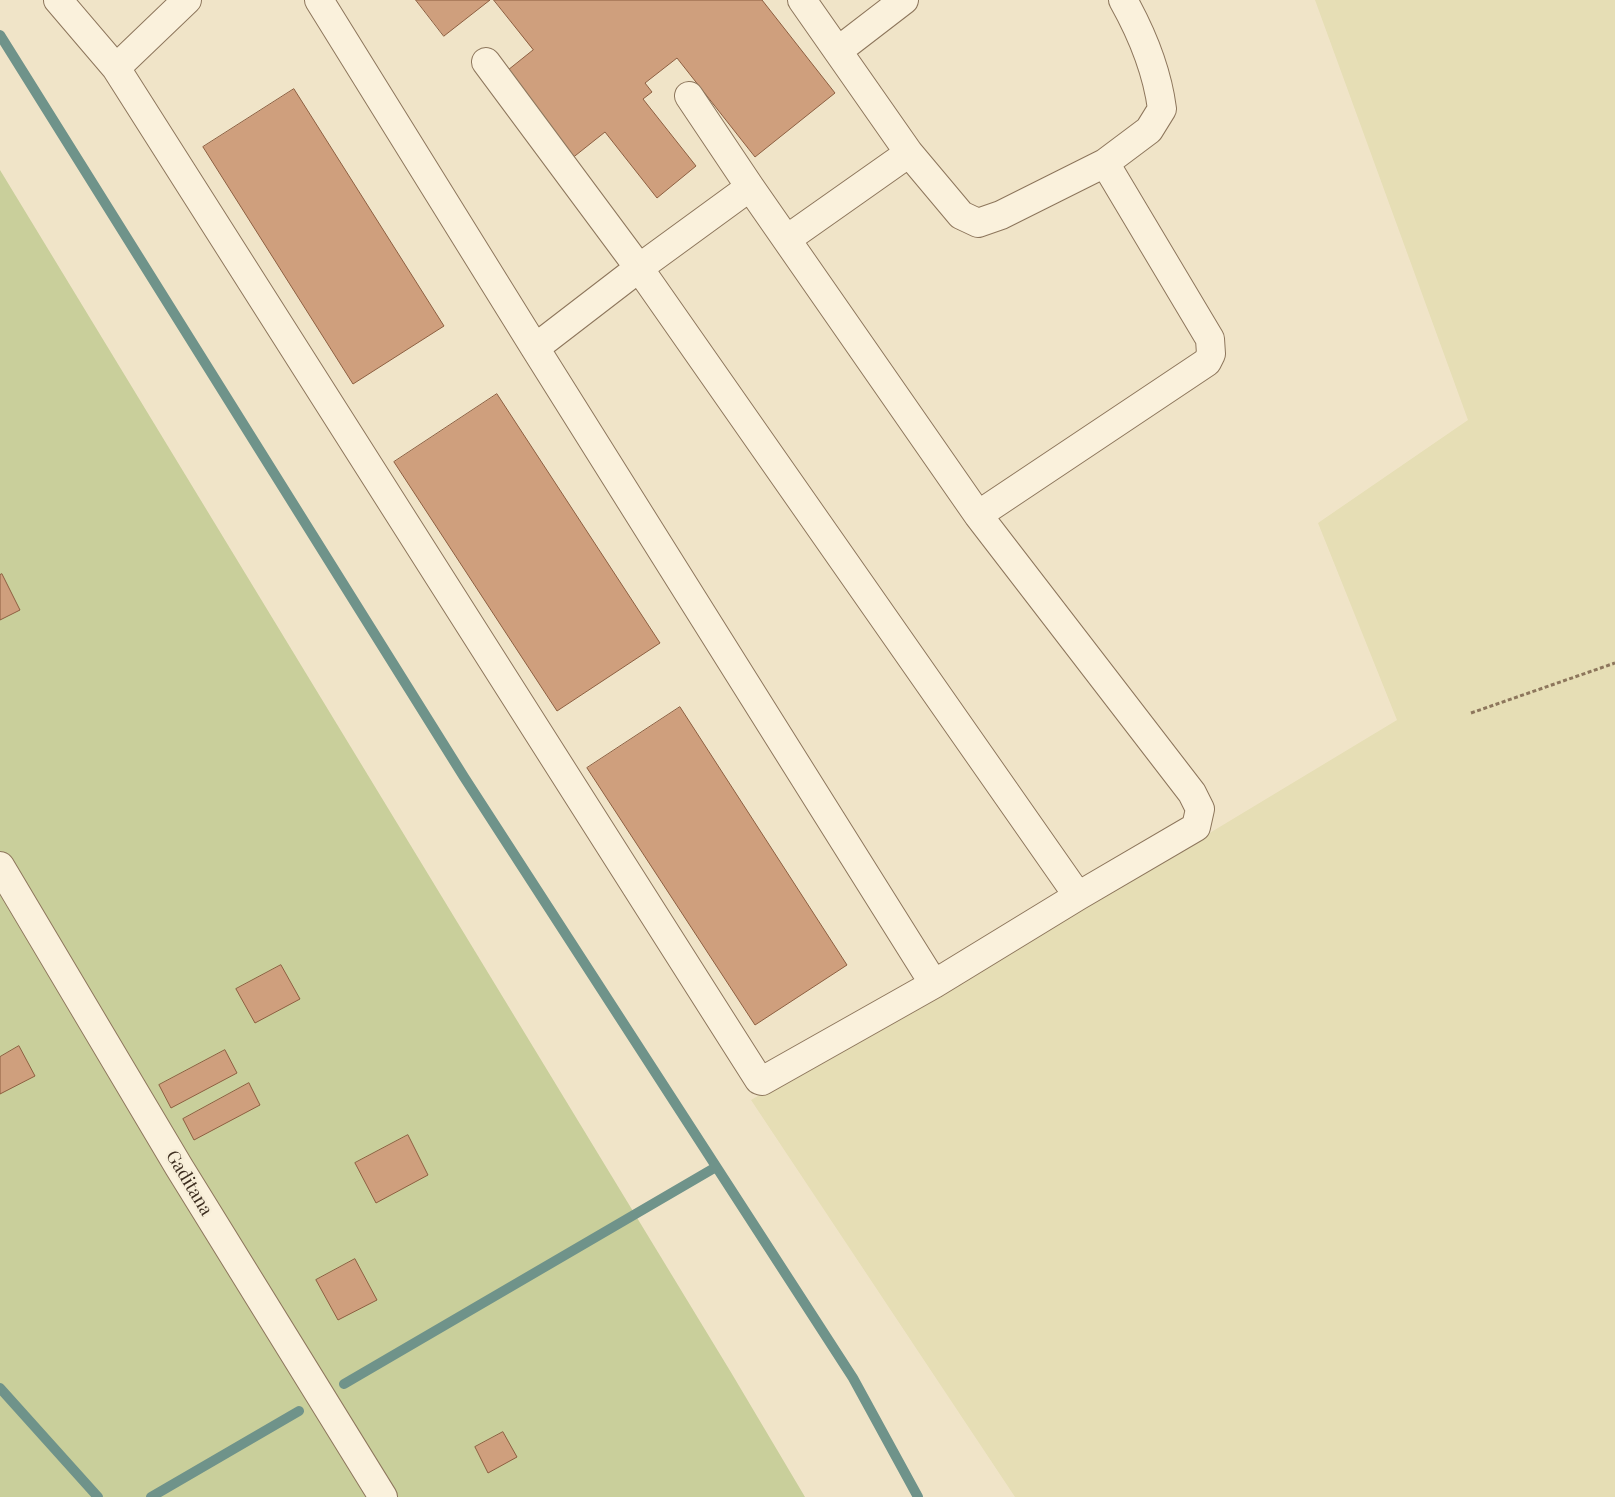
<!DOCTYPE html>
<html>
<head>
<meta charset="utf-8">
<style>
	body { margin:0 }
	canvas { display:block; background:#f0e4c8 }
</style>
</head>
<body>
<canvas width="1615" height="1497"></canvas>
<script>
const context = document.querySelector('canvas').getContext('2d');
context.lineJoin = 'round';
function fill(path, color) { context.fillStyle = color; context.fill(path, 'evenodd'); }
function stroke(path, color, width, dash) { context.strokeStyle = color; context.lineWidth = width; context.lineCap = dash ? 'butt' : 'round'; context.setLineDash(dash || []); context.stroke(path); }
function write(font, color, halo, rows, align = 'center') {
  context.font = font + ' "Playfair Display",serif'; context.lineWidth = 5; context.setLineDash([]); context.textBaseline = 'middle'; context.strokeStyle = halo; context.fillStyle = color; for (const [text, x, y, turn = 0] of rows) {
    context.save(); context.translate(x, y); context.rotate((+turn || 0) * Math.PI / 180); context.textAlign = isNaN(turn) ? turn : align; if (halo) context.strokeText(text, 0, 0); context.fillText(text, 0, 0); context.restore();
  }
}
fill(new Path2D(`
	M1315,0H1615V1497H1015L751,1100L1208,834L1397,720L1318,523L1468,420Z`), '#e6deb5');
fill(new Path2D(`
	M0,170L732,1374L805,1497H0Z`), '#c9cf9b');
stroke(new Path2D(`
	M0,35L464,777L853,1378L918,1497
	M344,1384L716,1167
	M0,1388L98,1497
	M151,1497L299,1411`), '#6f938a', 10);
const building = new Path2D(`
	M416,0H490L444,36Z
	M494,0H762L835,93L755,157L677,58L645,83L652,92L643,99L696,166L657,198L605,132L556,171L488,86L533,50Z
	M294,89L444,326L353,384L203,147Z
	M497,394L660,643L557,711L394,462Z
	M2,574L20,610L0,620V575Z
	M680,707L847,965L755,1025L587,768Z
	M281,965L300,999L255,1023L236,989Z
	M19,1046L35,1076L0,1094V1057Z
	M225,1050L237,1073L171,1108L159,1085Z
	M249,1083L260,1105L194,1140L183,1119Z
	M408,1135L428,1175L376,1203L355,1163Z
	M355,1259L377,1300L338,1320L316,1280Z
	M503,1432L517,1457L488,1473L475,1447Z`);
fill(building, '#cf9f7d');
stroke(building, '#8d5f41', 1);
const minor = new Path2D(`
	M58,0L116,68L759,1080L762,1081L934,984L1078,896L1196,827L1200,809L1192,793L978,515L750,187L689,96
	M319,0L535,348L934,984
	M802,0L909,153L961,215L978,223L1001,215L1105,163L1210,339L1211,354L1207,362L978,515
	M839,50L904,0
	M486,62L639,268L1078,896
	M116,68L187,0
	M1105,163L1149,130L1162,109C1157,70 1142,34 1123,0
	M787,239L909,153
	M535,348L639,268L750,187
	M0,866L179,1167L383,1497`);
stroke(minor, '#8d765c', 30);
stroke(new Path2D(`
	M1471,713L1615,663`), '#8d765c', 3, [4, 2.5]);
stroke(minor, '#faf1dc', 28);
write('18px', '#3d2e20', '#f7eed8', [
	["Gaditana",189,1183,59]
]);
</script>
</body>
</html>
